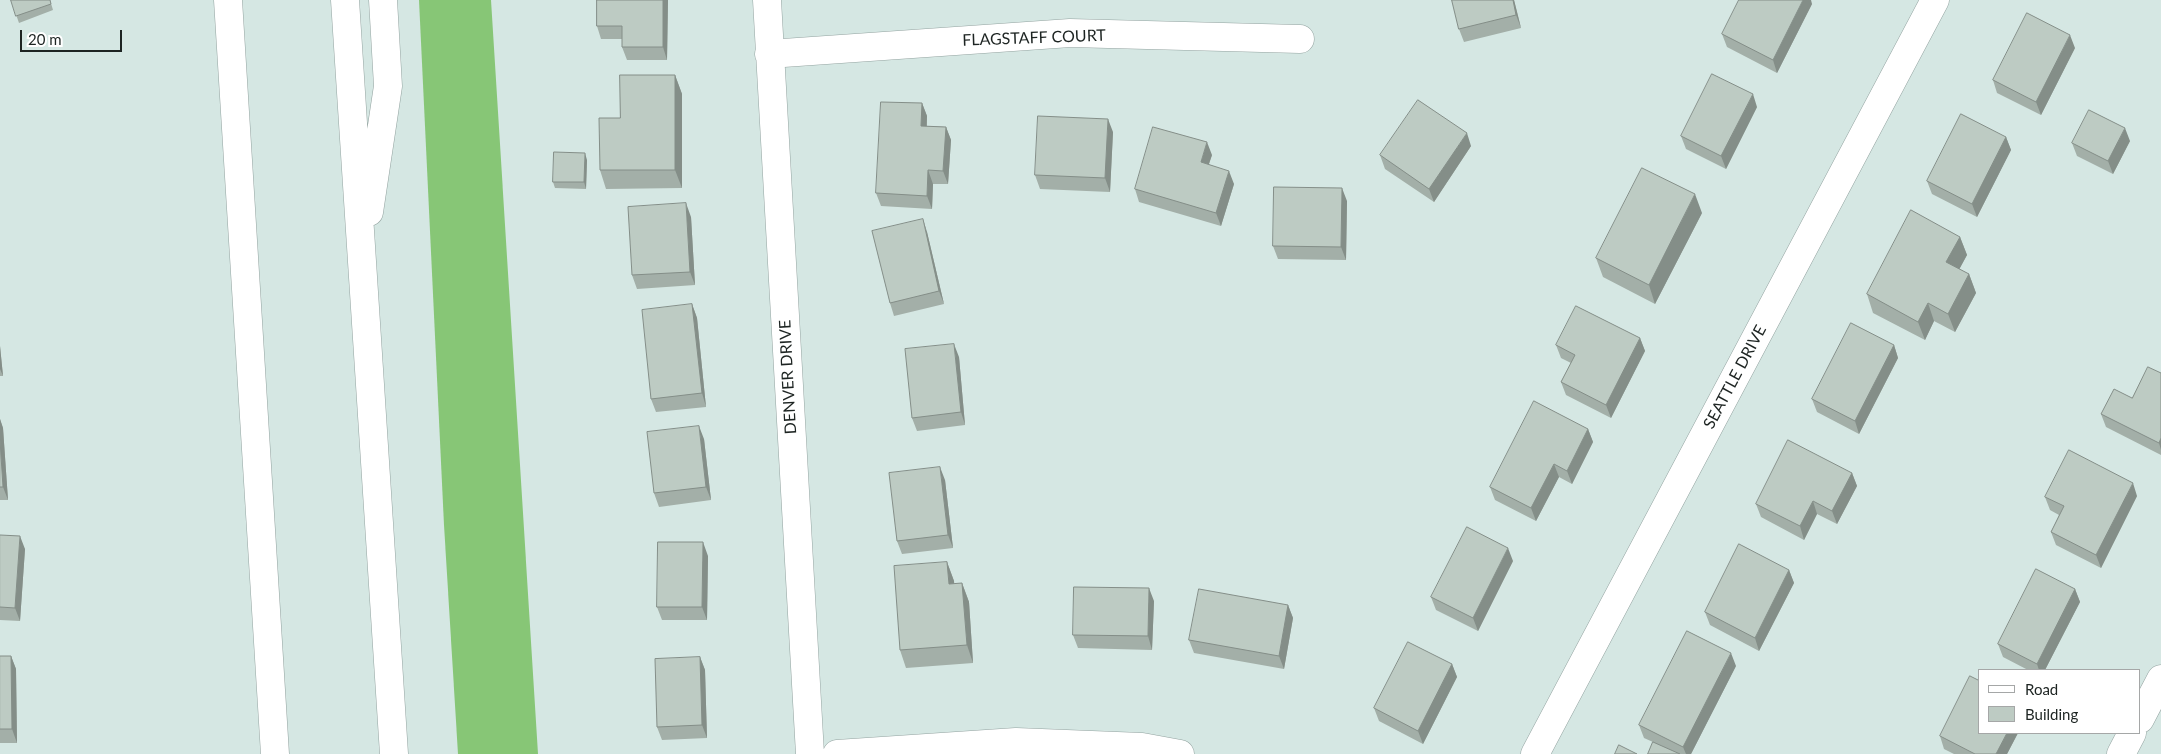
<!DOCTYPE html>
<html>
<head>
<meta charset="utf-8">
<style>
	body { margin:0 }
	#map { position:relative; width:2161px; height:754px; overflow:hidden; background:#d5e7e3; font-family:Lato,sans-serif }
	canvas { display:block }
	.legend { position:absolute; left:1978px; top:669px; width:162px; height:65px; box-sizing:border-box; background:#fff; border:1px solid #a5a7a7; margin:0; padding:6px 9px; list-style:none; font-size:15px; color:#1d2422 }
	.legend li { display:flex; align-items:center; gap:10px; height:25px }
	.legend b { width:25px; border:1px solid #a5a7a7 }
	.scale { position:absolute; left:20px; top:30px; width:102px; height:22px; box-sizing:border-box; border:2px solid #1d2422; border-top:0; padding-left:6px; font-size:15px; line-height:18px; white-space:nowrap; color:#1d2422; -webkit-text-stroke:4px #fff; paint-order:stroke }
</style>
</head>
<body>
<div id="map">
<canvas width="2161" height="754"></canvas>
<ul class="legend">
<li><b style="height:6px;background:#fff"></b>Road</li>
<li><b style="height:14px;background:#bdcbc3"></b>Building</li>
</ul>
<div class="scale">20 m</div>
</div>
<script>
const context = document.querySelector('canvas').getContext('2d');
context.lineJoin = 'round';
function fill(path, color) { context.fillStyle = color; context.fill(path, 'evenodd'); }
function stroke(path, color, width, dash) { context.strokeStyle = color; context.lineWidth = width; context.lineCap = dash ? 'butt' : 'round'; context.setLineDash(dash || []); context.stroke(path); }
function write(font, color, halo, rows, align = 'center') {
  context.font = font + ' Lato,sans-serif'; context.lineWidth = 5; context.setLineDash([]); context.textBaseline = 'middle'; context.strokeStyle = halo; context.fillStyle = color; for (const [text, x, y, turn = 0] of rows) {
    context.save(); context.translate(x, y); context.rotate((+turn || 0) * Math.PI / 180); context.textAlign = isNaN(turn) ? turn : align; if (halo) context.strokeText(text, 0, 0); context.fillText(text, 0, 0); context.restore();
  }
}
fill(new Path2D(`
	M419,0H491L538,754H458L444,525Z`), '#87c676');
const street = new Path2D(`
	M767,0L810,754
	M769,54L1070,33L1300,39
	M2140,719L2161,679
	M837,754L1016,742L1142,747L1180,754
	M1535,754L1935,0
	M2121,754L2132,733`);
const highway = new Path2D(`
	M228,0L275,754
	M345,0L394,754
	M369,212L388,86L383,0`);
stroke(street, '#93a3a0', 29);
stroke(highway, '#93a3a0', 29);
stroke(street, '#fff', 28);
stroke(highway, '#fff', 28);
fill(new Path2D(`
	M11,0H50L53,10L19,23Z
	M668,0L667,60H627L622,47V39H601L597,26Z
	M1452,0H1514L1521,28L1464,42L1459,29Z
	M1812,4L1777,73L1727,47L1722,34Z
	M2075,48L2041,115L1997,93L1993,80Z
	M675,75L682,94V188L606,189L600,170L620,118Z
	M922,103L927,116V126L946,127L951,140L948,184H933L932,209L881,206L876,193Z
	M1757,107L1726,169L1686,149L1681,136Z
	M1113,132L1110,192L1040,189L1035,175Z
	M2006,137L2011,150L1977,217L1932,194L1927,181Z
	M2130,141L2113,174L2077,156L2072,143Z
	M1471,146L1434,202L1385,169L1380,155Z
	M1212,155L1209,164L1234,184L1221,226L1139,202L1135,189Z
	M587,160L586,189L555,188L553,182Z
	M1347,201L1346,260L1278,259L1273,246Z
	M1702,213L1655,304L1603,277L1596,258Z
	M691,217L695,285L637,289L632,275Z
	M927,232L944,304L894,316L890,303Z
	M1960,237L1967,255L1959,269L1969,274L1976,293L1955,332L1934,321L1925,340L1873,313L1867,294Z
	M692,304L697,318L706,407L656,412L651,399Z
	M1640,338L1645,351L1611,418L1566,395L1561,382L1571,363L1561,358L1556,345Z
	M1894,345L1898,358L1859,434L1817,412L1812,399Z
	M0,346L3,376H0Z
	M959,357L965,425L917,431L912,418Z
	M2161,373V455L2106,427L2101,414L2132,398Z
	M0,419L3,428L8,500H0Z
	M1588,429L1593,442L1572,484L1559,477L1536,521L1495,500L1490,487Z
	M704,439L711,500L659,507L654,493Z
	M1852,473L1857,486L1837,524L1817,514L1804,540L1761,517L1756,504Z
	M945,480L953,548L902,554L897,541Z
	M2137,496L2101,568L2056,545L2051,532L2059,515L2050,510L2045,497Z
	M0,535L25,549L20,621L0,620Z
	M708,556L707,620H662L657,607Z
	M1513,561L1478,631L1436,610L1431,597Z
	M947,562L954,581V584L962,583L969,602L973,663L906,668L900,650Z
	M1789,570L1794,583L1759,651L1710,625L1705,612Z
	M2075,589L2080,602L2045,670H2028L2003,657L1998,644Z
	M1154,601L1152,650L1078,648L1073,635Z
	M1288,605L1293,618L1284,669L1194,653L1189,640Z
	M0,656H11L16,669L17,743H0Z
	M700,657L705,670L707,738L662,740L657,727Z
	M1452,664L1457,677L1423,744L1379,721L1374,708Z
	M1736,666L1691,754H1648L1653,742L1644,738L1639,725Z
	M2018,733L2007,754H1954L1944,749L1940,736Z`), '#a3afa8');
fill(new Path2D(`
	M663,0H668L667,60L663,47Z
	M1513,0H1514L1521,28L1516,15Z
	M1803,0H1811L1812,4L1777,73L1773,60Z
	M2070,35L2075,48L2041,115L2036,102Z
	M675,75L682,94V188L675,170Z
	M1753,94L1757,107L1726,169L1721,156Z
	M922,103L927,116L926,139L921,126Z
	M1108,119L1113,132L1110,192L1105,178Z
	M946,127L951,140L948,184L943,171Z
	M2125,128L2130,141L2113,174L2108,161Z
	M1467,133L1471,146L1434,202L1429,189Z
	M2006,137L2011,150L1977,217L1972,204Z
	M1207,142L1212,155L1205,175L1201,162Z
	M585,153L587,160L586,189L584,182Z
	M928,170L933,184L932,209L927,196Z
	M1229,171L1234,184L1221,226L1216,213Z
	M1342,188L1347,201L1346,260L1341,247Z
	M1695,194L1702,213L1655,304L1649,285Z
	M686,203L691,217L695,285L690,272Z
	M923,219L927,232L944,304L939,291Z
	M1960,237L1967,255L1953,281L1946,262Z
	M1969,274L1976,293L1955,332L1948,314Z
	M1928,303L1934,321L1925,340L1918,322Z
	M692,304L697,318L706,407L702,393Z
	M1640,338L1645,351L1611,418L1606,405Z
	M954,344L959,357L965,425L961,412Z
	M1894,345L1898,358L1859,434L1855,421Z
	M0,346L3,376L0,369Z
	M0,419L3,428L8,500L3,487L0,440Z
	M699,426L704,439L711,500L706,487Z
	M1588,429L1593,442L1572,484L1567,471Z
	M2161,438V450L2159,443Z
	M1554,464L1559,477L1536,521L1531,508Z
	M940,467L945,480L953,548L948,535Z
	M1852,473L1857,486L1837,524L1832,511Z
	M2133,483L2137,496L2101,568L2096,555Z
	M1813,501L1817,514L1804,540L1800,526Z
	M20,536L25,549L20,621L15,608Z
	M703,542L708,556L707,620L702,607Z
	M1508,548L1513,561L1478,631L1473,618Z
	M947,562L954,581L956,603L949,584Z
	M1789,570L1794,583L1759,651L1755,638Z
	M962,583L969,602L973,663L967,645Z
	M1149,588L1154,601L1152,650L1148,636Z
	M2075,589L2080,602L2045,670H2039L2037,664Z
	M1288,605L1293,618L1284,669L1279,656Z
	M1731,653L1736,666L1691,754H1686L1683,747Z
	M11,656L16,669L17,743L12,729Z
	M700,657L705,670L707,738L702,725Z
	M1452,664L1457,677L1423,744L1418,731Z
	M2007,733H2018L2007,754H1996Z`), '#848e88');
const building = new Path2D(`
	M11,0H50L51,4L16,16Z
	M597,0H663V47H622V26H597Z
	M1452,0H1513L1516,15L1459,29Z
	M1739,0H1803L1773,60L1722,34Z
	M2027,13L2070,35L2036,102L1993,80Z
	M1712,74L1753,94L1721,156L1681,136Z
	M620,75H675V170H600L599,118H620Z
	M1418,100L1467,133L1429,189L1380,155Z
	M881,102L922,103L921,126L946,127L943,171L928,170L927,196L876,193Z
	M2089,110L2125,128L2108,161L2072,143Z
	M1961,114L2006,137L1972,204L1927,181Z
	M1038,116L1108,119L1105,178L1035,175Z
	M1153,127L1207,142L1201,162L1229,171L1216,213L1135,189Z
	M554,152L585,153L584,182H553Z
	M1642,168L1695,194L1649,285L1596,258Z
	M1274,187L1342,188L1341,247L1273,246Z
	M686,203L690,272L632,275L628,207Z
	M1911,210L1960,237L1946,262L1969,274L1948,314L1928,303L1918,322L1867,294Z
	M923,219L939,291L890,303L872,231Z
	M692,304L702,393L651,399L642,310Z
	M1576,306L1640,338L1606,405L1561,382L1575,355L1556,345Z
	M1851,323L1894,345L1855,421L1812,399Z
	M954,344L961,412L912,418L905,349Z
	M2148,367L2161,373V438L2159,443L2101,414L2114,389L2132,398Z
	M1534,401L1588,429L1567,471L1554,464L1531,508L1490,487Z
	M699,426L706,487L654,493L647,432Z
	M0,440L3,487H0Z
	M1788,440L1852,473L1832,511L1813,501L1800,526L1756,504Z
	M2069,450L2133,483L2096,555L2051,532L2064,506L2045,497Z
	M940,467L948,535L897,541L889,473Z
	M1467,527L1508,548L1473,618L1431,597Z
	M0,535L20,536L15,608L0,607Z
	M658,542H703L702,607H657Z
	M1739,544L1789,570L1755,638L1705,612Z
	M947,562L949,584L962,583L967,645L900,650L894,566Z
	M2036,569L2075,589L2037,664L1998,644Z
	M1074,587L1149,588L1148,636L1073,635Z
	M1199,589L1288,605L1279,656L1189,640Z
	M1687,631L1731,653L1683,747L1639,725Z
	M1408,642L1452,664L1418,731L1374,708Z
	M0,656H11L12,729H0Z
	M700,657L702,725L657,727L655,659Z
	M1970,676L1980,681V733H2007L1996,754H1975L1940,736Z
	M1653,742L1680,754H1648Z
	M1619,745L1637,754H1615Z`);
fill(building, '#bdcbc3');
stroke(building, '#848e88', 1);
write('16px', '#1d2422', '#fff', [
	["FLAGSTAFF COURT",1034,38,-2],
	["DENVER DRIVE",788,377,-93],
	["SEATTLE DRIVE",1735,377,-62]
]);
</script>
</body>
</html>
